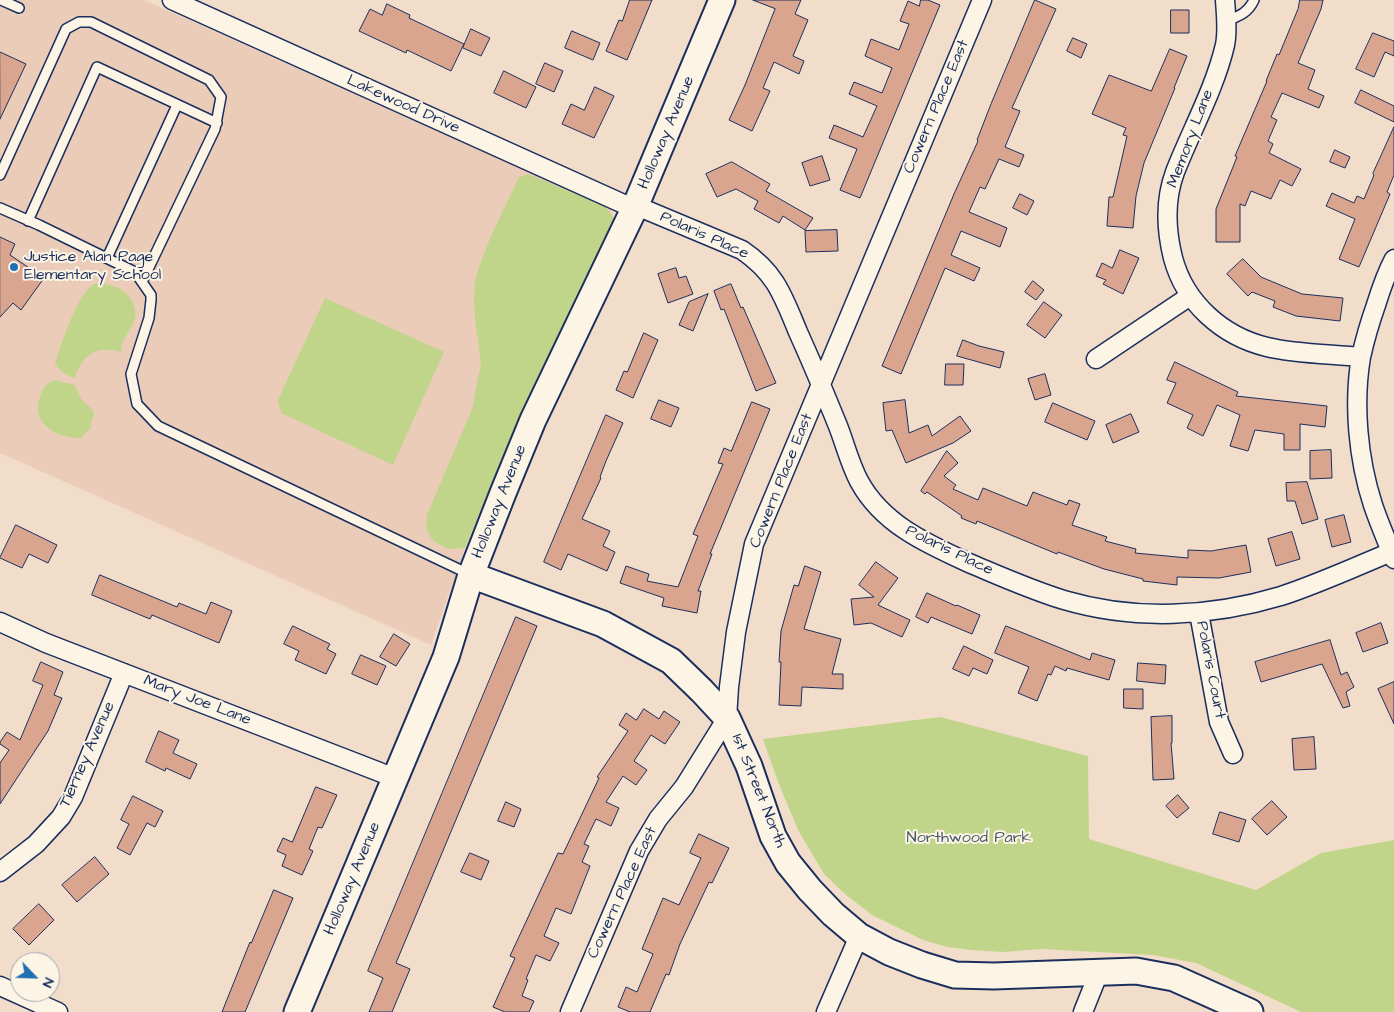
<!DOCTYPE html>
<html>
<head>
<meta charset="utf-8">
<style>
	body { margin:0 }
	#map { position:relative; width:1394px; height:1012px; overflow:hidden; background:#f2ddcb; font-family:"Architects Daughter",sans-serif }
	canvas { display:block }
	.north { position:absolute; left:10px; top:952px; width:50px; height:50px; box-sizing:border-box; background:#fcf5e5; border:1px solid #a2a6af; border-radius:50%; rotate:114deg; font-size:14px; font-weight:700; line-height:20px; text-align:center; color:#1b2f5e }
	.north::after { content:''; display:block; margin:auto; width:18px; height:22px; background:#1f6fb2; clip-path:polygon(50% 0,100% 100%,50% 72%,0 100%) }
</style>
</head>
<body>
<div id="map">
<canvas width="1394" height="1012"></canvas>
<div class="north">N</div>
</div>
<script>
const context = document.querySelector('canvas').getContext('2d');
context.lineJoin = 'round';
function fill(path, color) { context.fillStyle = color; context.fill(path, 'evenodd'); }
function stroke(path, color, width, dash) { context.strokeStyle = color; context.lineWidth = width; context.lineCap = dash ? 'butt' : 'round'; context.setLineDash(dash || []); context.stroke(path); }
function write(font, color, halo, rows, align = 'center') {
  context.font = font + ' "Architects Daughter",sans-serif'; context.lineWidth = 4; context.setLineDash([]); context.textBaseline = 'middle'; context.strokeStyle = halo; context.fillStyle = color; for (const [text, x, y, turn = 0] of rows) {
    context.save(); context.translate(x, y); context.rotate((+turn || 0) * Math.PI / 180); context.textAlign = isNaN(turn) ? turn : align; if (halo) context.strokeText(text, 0, 0); context.fillText(text, 0, 0); context.restore();
  }
}
fill(new Path2D(`
	M0,0H144L610,208L614,219L596,261L517,422L466,545L431,645L0,453Z`), '#ebccb9');
fill(new Path2D(`
	M528,174L605,206L614,218L591,274L526,401L465,548L448,549L433,541L426,528L427,515L472,409L481,363L475,319L474,298L475,281L480,264L491,236L519,177Z
	M101,283C114,286 127,289 133,303C135,308 136,313 135,319C131,331 121,338 121,352C97,345 82,354 75,378C66,375 61,372 55,364C60,347 77,294 93,285C95,283 98,284 101,283Z
	M325,298L444,352L393,465L281,413L278,400Z
	M54,380L75,385C78,392 80,399 86,404C96,413 96,411 90,425L92,426L81,438C58,439 30,424 40,397C43,388 46,384 54,380Z
	M940,717L1088,756L1089,839L1256,890L1321,853L1394,840V1012H1301L1196,963L1153,955L1041,949L1003,952L971,950L947,947L923,940L872,915L845,894L824,874L798,830L778,782L763,739Z`), '#c1d58a');
const building = new Path2D(`
	M630,0H652L627,60L606,51L619,20L622,21Z
	M753,0H801L795,14L808,20L793,56L804,61L799,74L774,62L763,88L770,91L752,131L729,120L745,85L775,9Z
	M921,0H928L940,5L860,198L840,190L857,149L829,138L834,125L863,137L877,106L849,94L854,82L882,93L892,68L865,56L871,39L899,50L909,24L900,21L908,1L919,6Z
	M1035,0L1056,9L1012,108L1020,111L1005,147L1024,155L1019,167L999,159L985,189L980,187L969,212L1007,228L1000,247L961,231L951,255L980,268L974,281L945,268L901,374L882,366L954,194L978,141L977,140L991,104Z
	M1300,0H1323L1321,9L1298,63L1315,70L1308,89L1324,96L1319,108L1282,93L1271,117L1277,120L1268,141L1273,144L1269,153L1301,169L1292,186L1280,180L1271,199L1251,191L1245,206L1240,204V242H1216V209L1237,157L1235,156L1267,81H1266L1277,54L1279,55L1298,9Z
	M387,4L410,15L409,18L464,44L451,71L407,50L406,53L359,31L370,9L382,15Z
	M1171,10H1189V33H1171Z
	M471,29L490,38L481,56L463,48Z
	M572,31L600,43L593,60L565,48Z
	M1373,33L1394,41V56L1385,52L1374,77L1356,69Z
	M1073,38L1087,44L1081,58L1067,51Z
	M1170,49L1187,56L1174,88H1175L1144,163L1136,196L1133,228L1107,226L1109,197H1113L1127,136L1123,135L1126,128L1092,114L1109,75L1151,91Z
	M0,52L26,64L0,119Z
	M545,63L563,71L554,92L536,84Z
	M504,71L536,87L526,108L494,93Z
	M595,87L614,96L594,138L562,124L571,104L584,110Z
	M1361,90L1394,106V122L1355,103Z
	M1394,127V175L1387,192L1390,194L1359,267L1339,259L1355,219L1326,206L1332,193L1354,203L1357,196L1364,199L1374,175L1373,174Z
	M1335,150L1350,157L1345,168L1330,162Z
	M822,156L830,180L810,186L802,163Z
	M732,162L770,184L766,191L813,218L805,230L783,216L779,223L754,209L758,201L736,189L717,197L706,174Z
	M1020,194L1034,201L1027,215L1013,208Z
	M837,230L838,251L806,252L805,231Z
	M0,237L15,244L10,255L44,278L21,310L13,303L0,317Z
	M1120,250L1139,258L1123,294L1103,284L1106,280L1096,276L1102,263L1112,268Z
	M1243,259L1261,277L1302,294L1343,298L1340,321L1296,316L1273,307L1275,301L1252,292L1248,296L1227,274Z
	M676,268L679,278L686,276L693,294L668,303L658,274Z
	M1033,281L1044,290L1036,300L1025,292Z
	M731,284L741,308L743,307L776,383L756,391L724,309L721,310L714,291Z
	M708,294L693,331L679,325L689,302Z
	M1044,302L1062,315L1045,338L1027,325Z
	M644,333L658,340L633,398L616,390L624,371L627,372Z
	M963,340L979,346L1004,352L1000,368L957,356Z
	M1175,362L1238,392L1236,396L1327,406L1325,427L1300,424V450H1284V434L1255,430L1248,451L1230,446L1240,415L1217,405L1203,436L1187,428L1193,415L1167,403L1176,383L1167,380Z
	M946,364H964L963,385H945Z
	M1045,374L1051,395L1035,400L1028,379Z
	M659,400L679,408L671,427L651,419Z
	M905,400L909,433L928,425L932,436L960,416L971,431L953,443L906,463L892,430L886,431L883,403Z
	M752,402L770,409L710,554H712L698,591H701L697,613L662,606L664,598L620,583L626,566L649,574L647,581L678,587L698,536L693,534L723,464L718,463L724,448L731,451Z
	M1053,403L1095,421L1087,440L1045,422Z
	M1131,414L1139,432L1113,443L1106,425Z
	M606,415L623,423L606,461L600,477L601,478L582,519L610,531L603,546L615,552L607,571L568,554L561,570L544,562Z
	M1331,450L1332,478L1310,479V451Z
	M947,451L958,463L944,476L956,485L953,489L978,500L983,488L1027,506L1033,492L1067,505L1069,500L1080,504L1072,525L1107,537L1105,541L1136,549L1135,553L1188,558V550L1211,551L1246,545L1251,572L1219,578L1177,577V585L1143,581V579L1104,569L1058,552L1057,554L977,521L976,524L961,518L962,516L927,492L925,494L921,491Z
	M1307,482L1318,519L1302,524L1295,501H1287L1286,483Z
	M1344,515L1351,542L1332,547L1325,520Z
	M16,525L57,545L48,563L29,554L22,568L0,558Z
	M1292,532L1300,559L1276,566L1268,539Z
	M876,562L898,578L878,605L910,620L902,637L871,623L854,625L851,599L874,597L859,585Z
	M805,566L821,572L804,629L841,639L832,674H843V689L802,687L801,706L779,705L781,662H779L781,631L794,585L798,586Z
	M100,575L177,607L179,603L206,614L211,602L232,611L219,643L152,615L150,619L92,595Z
	M927,593L956,606L957,605L980,615L972,634L931,617L928,623L916,617Z
	M516,617L537,626L396,963L410,969L392,1012H369L383,978L368,971Z
	M1381,623L1388,643L1363,652L1356,633Z
	M293,626L330,644L327,649L336,654L326,674L295,660L299,651L284,644Z
	M1006,626L1090,660L1092,653L1115,660L1109,680L1067,668L1066,671L1055,666L1051,675L1048,674L1037,701L1018,693L1029,667L995,653Z
	M394,634L410,644L396,666L380,657Z
	M1330,640L1341,675L1347,672L1354,687L1346,692L1350,706L1343,708L1322,664L1261,682L1255,662Z
	M964,646L993,660L987,674L973,668L969,676L953,669Z
	M361,655L386,666L377,685L352,674Z
	M41,662L63,672L54,695L62,698L48,731L0,804V763L9,750L0,744V742L7,732L20,740L43,685L33,681Z
	M1138,663L1166,665L1165,684L1137,681Z
	M1394,682V724L1378,689Z
	M1124,689H1143V709L1124,708Z
	M644,709L659,719L664,711L680,722L665,744L651,735L634,761L647,770L636,785L623,776L606,802L619,808L611,826L596,819L584,844L589,846L582,862L590,866L571,914L556,908L544,936L559,943L550,961L536,955L526,979L528,980L522,996L534,1001L529,1012H505L493,1007L515,958L510,956L558,853L563,854L599,778L597,777L628,731L619,725L626,713L636,720Z
	M1172,716V743H1171L1174,779L1153,780L1151,717Z
	M159,731L179,740L173,753L197,764L190,779L166,768L165,771L146,762Z
	M1314,737L1316,769L1294,770L1292,739Z
	M316,787L337,795L322,828L318,827L309,849L313,851L302,875L282,866L286,855L277,851L283,838L292,842Z
	M1178,795L1189,808L1177,818L1166,806Z
	M133,796L163,811L155,827L147,823L130,855L117,848L129,824L121,820Z
	M1272,801L1287,817L1267,835L1252,819Z
	M506,802L521,809L514,827L498,821Z
	M1220,812L1246,820L1239,842L1213,834Z
	M699,834L729,848L712,883L709,882L680,944L669,975L666,974L650,1012H630L618,1007L626,987L637,992L653,954L642,949L663,898L679,905L701,858L690,853Z
	M470,853L489,861L481,880L461,872Z
	M95,857L109,874L77,902L62,885Z
	M274,890L293,898L245,1012H222L250,942L251,943Z
	M39,904L54,920L29,945L13,929Z`);
fill(building, '#daa58f');
stroke(building, '#1b2f5e', 1);
const lane = new Path2D(`
	M1,0L19,8
	M1227,21C1239,16 1248,13 1254,0
	M0,175L66,29L79,22H91L209,80L221,97L215,129L142,282
	M0,208L39,225L135,272L151,295V300L149,318L131,374L137,404L158,426L471,575
	M28,221L97,67L217,123
	M107,258L177,105`);
const street = new Path2D(`
	M172,0L628,206L644,209L742,250C776,273 783,296 798,332C812,363 825,394 838,426C845,444 850,464 859,481C882,524 927,544 969,563C1000,576 1031,590 1064,600C1135,621 1211,617 1281,596C1318,584 1355,567 1391,552
	M1225,0C1226,15 1228,30 1225,45C1215,88 1191,131 1175,172C1165,199 1166,230 1173,258C1185,303 1222,336 1267,347C1295,354 1332,354 1361,357
	M1394,259C1386,274 1381,289 1376,305C1370,322 1365,339 1361,357C1353,404 1358,459 1373,505C1379,523 1387,541 1394,559
	M1096,359L1190,296
	M1199,613L1219,722L1233,754
	M0,622L46,643L395,778
	M0,872L36,844L61,817L73,797L124,673
	M0,986L58,1012
	M570,1012L639,851L658,819L684,787L727,718L729,687L736,632L754,544L982,0
	M826,1012L859,936
	M1083,1012L1099,972`);
const secondary = new Path2D(`
	M471,575L603,624L671,661L702,691L727,718L749,766L773,836L788,863L810,890L833,914L859,936L889,952L922,965L955,975L994,976L1136,971L1174,978L1250,1012
	M297,1012L446,657L471,575L503,493L533,420L635,207L722,0`);
stroke(lane, '#1b2f5e', 12);
stroke(street, '#1b2f5e', 21);
stroke(secondary, '#1b2f5e', 29);
stroke(lane, '#fcf5e5', 9);
stroke(street, '#fcf5e5', 18);
stroke(secondary, '#fcf5e5', 25);
for (const [x, y, r, color] of [
	[14,267,5,"#1f6fb2"]
]) { const dot = new Path2D(); dot.arc(x, y, r, 0, 2 * Math.PI); context.fillStyle = color; context.fill(dot); stroke(dot, '#fcf5e5', 2); }
write('16px', '#1b2f5e', '#fcf5e5', [
	["Lakewood Drive",403,105,24],
	["Cowern Place East",937,107,-67],
	["Holloway Avenue",667,133,-67],
	["Memory Lane",1191,139,-69],
	["Polaris Place",704,236,24],
	["Cowern Place East",782,481,-68],
	["Holloway Avenue",500,502,-68],
	["Polaris Place",949,551,26],
	["Polaris Court",1210,670,79],
	["Mary Joe Lane",197,701,21],
	["Tierney Avenue",88,755,-66],
	["1st Street North",758,791,68],
	["Holloway Avenue",353,879,-67],
	["Cowern Place East",623,893,-65]
]);
write('16px', '#1b2f5e', '#fcf5e5', [
	["Justice Alan Page",24,258],
	["Elementary School",24,276]
], 'left');
write('16px', '#445869', '#fcf5e5', [
	["Northwood Park",969,839]
]);
</script>
</body>
</html>
